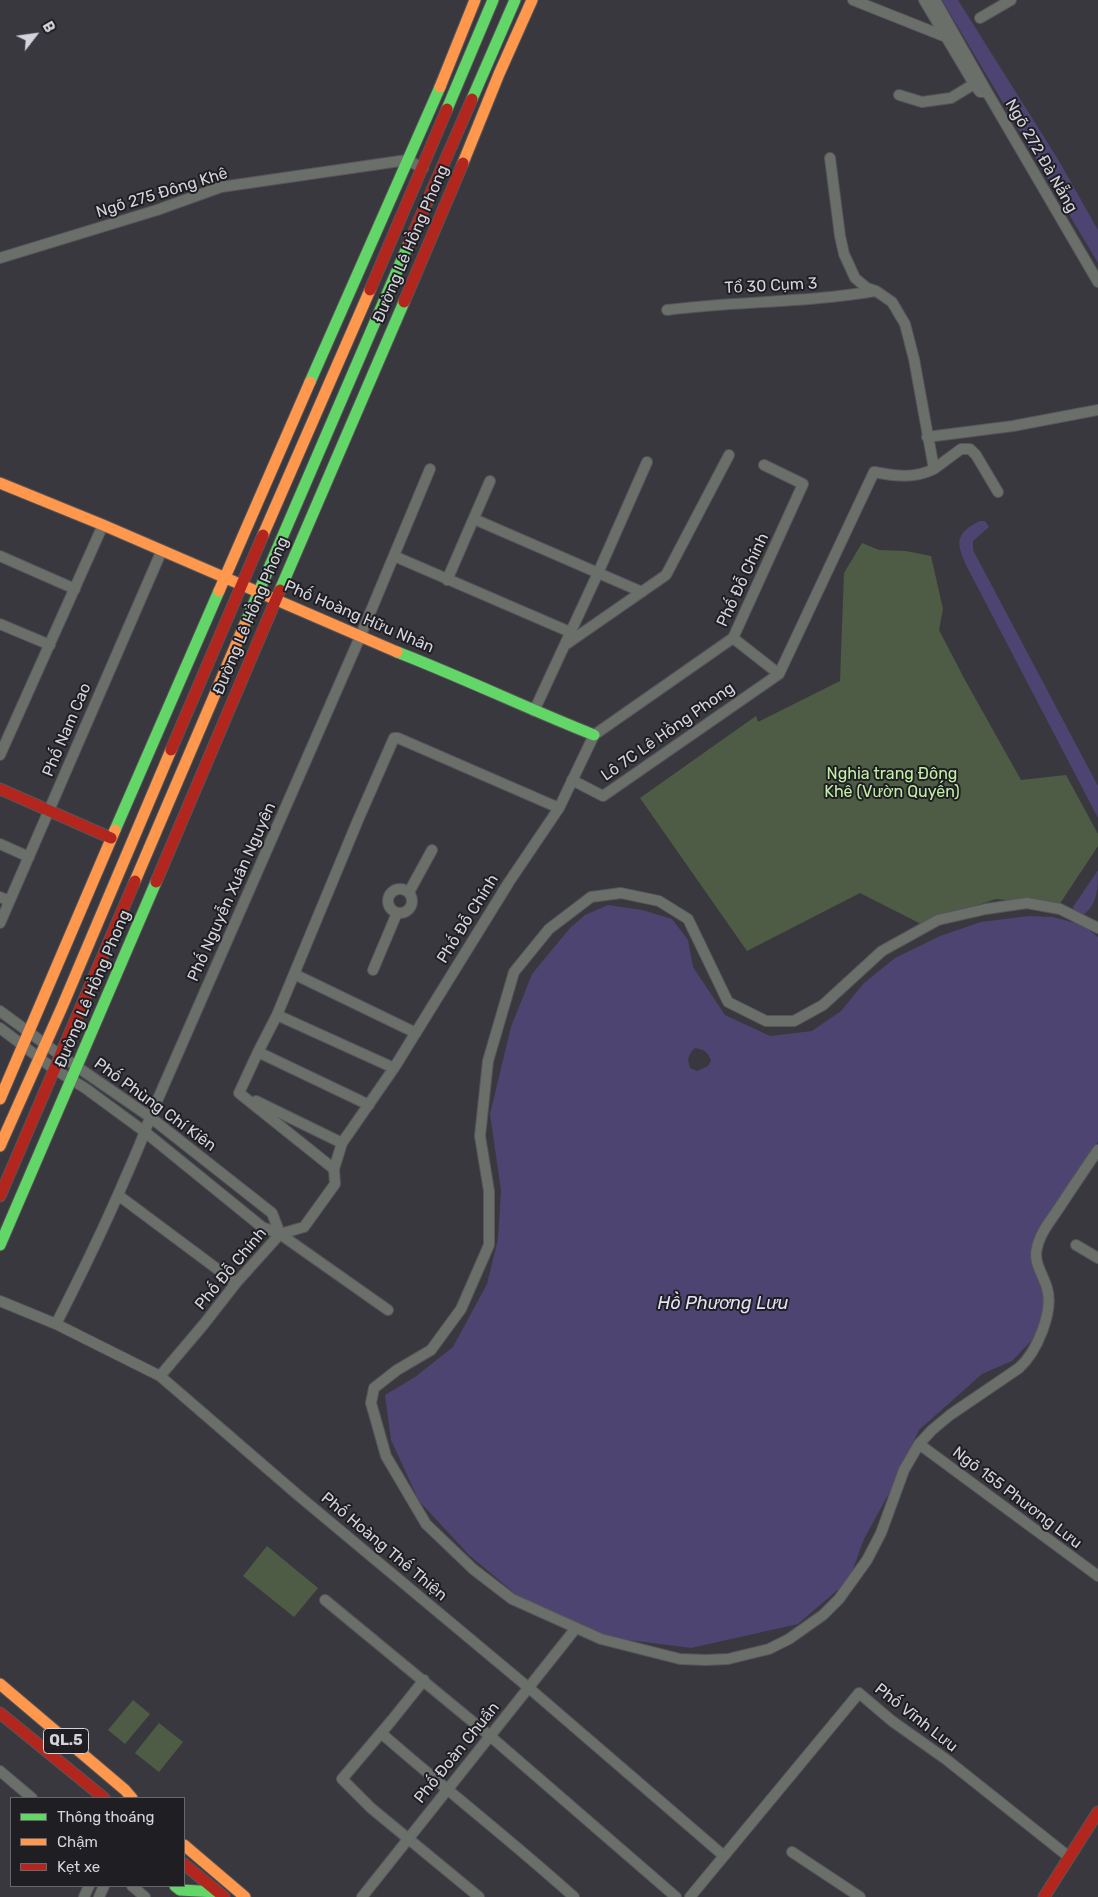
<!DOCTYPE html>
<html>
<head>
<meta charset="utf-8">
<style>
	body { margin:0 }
	#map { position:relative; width:1098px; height:1897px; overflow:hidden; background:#39383f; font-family:Rubik,sans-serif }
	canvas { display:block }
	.legend { position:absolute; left:10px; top:1797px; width:175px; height:90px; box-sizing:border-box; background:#1e1e23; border:1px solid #67676d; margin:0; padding:6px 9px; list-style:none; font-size:15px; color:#d5d4dc }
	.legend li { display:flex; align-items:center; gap:10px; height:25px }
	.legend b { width:25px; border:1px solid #67676d }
	.north { position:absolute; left:10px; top:10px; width:50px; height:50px; -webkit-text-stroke:4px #1e1e23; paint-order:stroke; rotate:60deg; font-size:14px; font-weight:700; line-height:20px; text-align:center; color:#d5d4dc }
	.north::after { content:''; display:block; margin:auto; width:18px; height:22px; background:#d5d4dc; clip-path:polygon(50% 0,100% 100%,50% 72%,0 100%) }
</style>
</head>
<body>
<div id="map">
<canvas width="1098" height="1897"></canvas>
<ul class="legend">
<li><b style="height:6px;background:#63d668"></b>Thông thoáng</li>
<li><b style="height:6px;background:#ff974d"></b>Chậm</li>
<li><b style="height:6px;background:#b3261e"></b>Kẹt xe</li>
</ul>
<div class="north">B</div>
</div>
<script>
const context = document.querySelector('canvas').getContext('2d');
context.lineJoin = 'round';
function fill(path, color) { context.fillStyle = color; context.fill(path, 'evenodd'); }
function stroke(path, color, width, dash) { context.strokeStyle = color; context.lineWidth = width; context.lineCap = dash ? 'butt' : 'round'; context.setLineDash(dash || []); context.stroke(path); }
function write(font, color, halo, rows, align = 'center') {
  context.font = font + ' Rubik,sans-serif'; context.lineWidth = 4; context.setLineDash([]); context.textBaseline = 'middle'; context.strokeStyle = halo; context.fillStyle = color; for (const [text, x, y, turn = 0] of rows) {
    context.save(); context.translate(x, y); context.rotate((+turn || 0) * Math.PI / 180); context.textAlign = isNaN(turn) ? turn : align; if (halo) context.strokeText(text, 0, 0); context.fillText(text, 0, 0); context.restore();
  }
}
fill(new Path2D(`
	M862,543L879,550L906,551L931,556L943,609L939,630L965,680L1021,780L1066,775L1098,834V846L1059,905L996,899L921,924L860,893L747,951L640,798L756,716L758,722L840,681L844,573Z
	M267,1546L318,1588L294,1617L243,1576Z
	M133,1700L150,1714L125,1744L108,1730Z
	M159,1723L183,1742L159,1772L135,1753Z`), '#4e5c45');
fill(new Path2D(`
	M942,0H958L1059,161L1094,223L1098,230V263Z
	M980,521H985L989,527L973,541V550L1098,786V818L967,567C957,544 953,534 980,521Z
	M1098,870C1098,889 1098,908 1079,917L1075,915L1073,907Z
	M608,905L642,910L672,919L688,940L693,967L725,1015L770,1036L812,1031L841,1011L864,983L895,958L940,936L981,922L1029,916L1053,917L1083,925L1098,937V1141L1094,1150L1044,1227L1031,1248L1044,1297L1041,1321L1032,1340L1012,1361L982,1374L919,1430L893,1486L864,1539L849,1580L798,1624L691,1648L606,1637L518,1596L469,1555L419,1501L391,1440L385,1395L415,1377L453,1347L487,1284L498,1239L501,1191L490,1114L511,1027L532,974L570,928L585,915ZM695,1048C704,1050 708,1051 711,1061L708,1066L697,1071L690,1068C687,1059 688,1055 695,1048Z`), '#4d4471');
const street = new Path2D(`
	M853,0L946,37
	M924,0L974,84L980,92H987L1098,282
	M935,0L987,92
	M980,18L1011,0
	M899,95L922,102L951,98L974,84
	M0,258L157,210L221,187L407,160L423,168
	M667,310C736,301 806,303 875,291
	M927,437L1013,426L1098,410
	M934,469L961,449H970L976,455L998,492
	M474,519L642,592
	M0,556L75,589
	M394,556L570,632
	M447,580L490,481
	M0,624L50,645
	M733,638L779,674
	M565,645L666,575L729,455
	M534,711L598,573L647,462
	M0,755L103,525
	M572,780L603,796L779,674L874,472C895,476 914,479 934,469L914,359L905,324L892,302L876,291L867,288L855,278L844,254L840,236L830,158
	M0,844L29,857
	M388 901a12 12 0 1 1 24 0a12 12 0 1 1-24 0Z
	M409,892L432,850
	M0,897L9,901
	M0,923L162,550
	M1098,928L1060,909L1027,903L986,909L938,920L882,951L823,1005L794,1021H766L728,1002L688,919L659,901L621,893L591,897L549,929L514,972L488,1061L480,1136L489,1191V1245L461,1309L431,1350L397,1370L374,1388L371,1403L386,1456L426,1524L473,1569L512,1599L601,1639L680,1659L706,1660L728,1659L769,1649L789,1639L823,1615L839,1599L867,1560L881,1533L904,1470L919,1444L932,1430L950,1415L1019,1368C1037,1352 1054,1311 1047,1288C1043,1274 1033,1262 1037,1248C1040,1233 1051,1220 1059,1208C1072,1188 1085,1169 1098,1150
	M373,970L397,913
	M294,974L416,1033
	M0,1011L60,1055L150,1117L272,1213L280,1234
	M277,1015L358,820L394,738H398L559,808
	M0,1028L54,1069L85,1088L145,1132L262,1227L280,1234L388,1310
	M258,1052L277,1015L394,1068
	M239,1093L258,1052L369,1105
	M239,1093L334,1169
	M256,1101L342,1143
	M118,1195L236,1283
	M1076,1245L1098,1258
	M0,1301L56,1324L160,1376L299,1496L529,1688L724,1856
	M56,1324C80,1277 103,1230 124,1181C133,1160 143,1139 150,1117L360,637L430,469
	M160,1376L204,1324L236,1283L280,1234L304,1227L335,1184L334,1169L342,1143L394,1068L509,882L559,808L594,735L733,638L803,484L764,465
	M919,1444L1098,1576
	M325,1600L490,1736L676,1897
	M424,1680L392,1720L342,1779L371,1808L479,1897
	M381,1733C445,1789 512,1841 574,1897
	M0,1771L32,1798
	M792,1852L860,1897
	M132,1886L145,1897
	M84,1897L89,1886
	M99,1897L104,1886
	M362,1897L576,1628
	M690,1897L859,1693L892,1721L947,1760L1069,1857`);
const fast = new Path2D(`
	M472,99L515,0
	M447,109L493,0
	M310,382L440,87
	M280,590L404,302
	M244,626L409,243
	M397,652C464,678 528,709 594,735
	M115,830L219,591
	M0,1245L156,882
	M175,1886L180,1890L217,1892`);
const slow = new Path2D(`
	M440,87L475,0
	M463,163L499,74L532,0
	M0,483L103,525L397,652
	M263,535L370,290
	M219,591L310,382
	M135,881L244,626
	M0,1099L115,830
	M0,1146L62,1007L171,750
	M0,1684L125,1790L132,1798
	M184,1845L245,1897`);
const jam = new Path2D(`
	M409,243L472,99
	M370,290L447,109
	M404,302L463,163
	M171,750L263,535
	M0,789L111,838
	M156,882L280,590
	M0,1196L135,881
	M0,1713L104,1798
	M184,1864L224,1897
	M1044,1897L1098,1812`);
stroke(street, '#56555a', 12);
stroke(fast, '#56555a', 13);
stroke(slow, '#56555a', 13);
stroke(jam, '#56555a', 13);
stroke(street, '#6b6f6a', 10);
stroke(fast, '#63d668', 11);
stroke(slow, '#ff974d', 11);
stroke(jam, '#b3261e', 11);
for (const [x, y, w] of [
	[66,1741,45]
]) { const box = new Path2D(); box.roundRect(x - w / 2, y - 12.5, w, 25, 4); context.fillStyle = '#1e1e23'; context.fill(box); stroke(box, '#d5d4dc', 1); }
write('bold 15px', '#d5d4dc', null, [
	["QL.5",66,1741]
]);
write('16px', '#d5d4dc', '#1e1e23', [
	["Ngõ 272 Đà Nẵng",1041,156,60],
	["Ngõ 275 Đông Khê",162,193,-17],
	["Đường Lê Hồng Phong",411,244,-67],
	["Tổ 30 Cụm 3",771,286,-3],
	["Phố Đỗ Chính",743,580,-65],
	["Đường Lê Hồng Phong",251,616,-67],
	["Phố Hoàng Hữu Nhân",359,617,23],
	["Phố Nam Cao",67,730,-67],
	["Lô 7C Lê Hồng Phong",668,732,-35],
	["Phố Nguyễn Xuân Nguyên",232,892,-66],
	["Phố Đỗ Chính",468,919,-58],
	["Đường Lê Hồng Phong",93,989,-67],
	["Phố Phùng Chí Kiên",155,1105,36],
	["Phố Đỗ Chính",231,1269,-50],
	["Ngõ 155 Phương Lưu",1017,1498,37],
	["Phố Hoàng Thế Thiện",384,1547,40],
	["Phố Vĩnh Lưu",916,1718,38],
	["Phố Đoàn Chuẩn",457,1753,-51]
]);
write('16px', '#c2f1a4', '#1e1e23', [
	["Nghia trang Đông",892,774],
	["Khê (Vườn Quyến)",892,792]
]);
write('italic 18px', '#e3e1f2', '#1e1e23', [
	["Hồ Phương Lưu",723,1304]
]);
</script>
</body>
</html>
